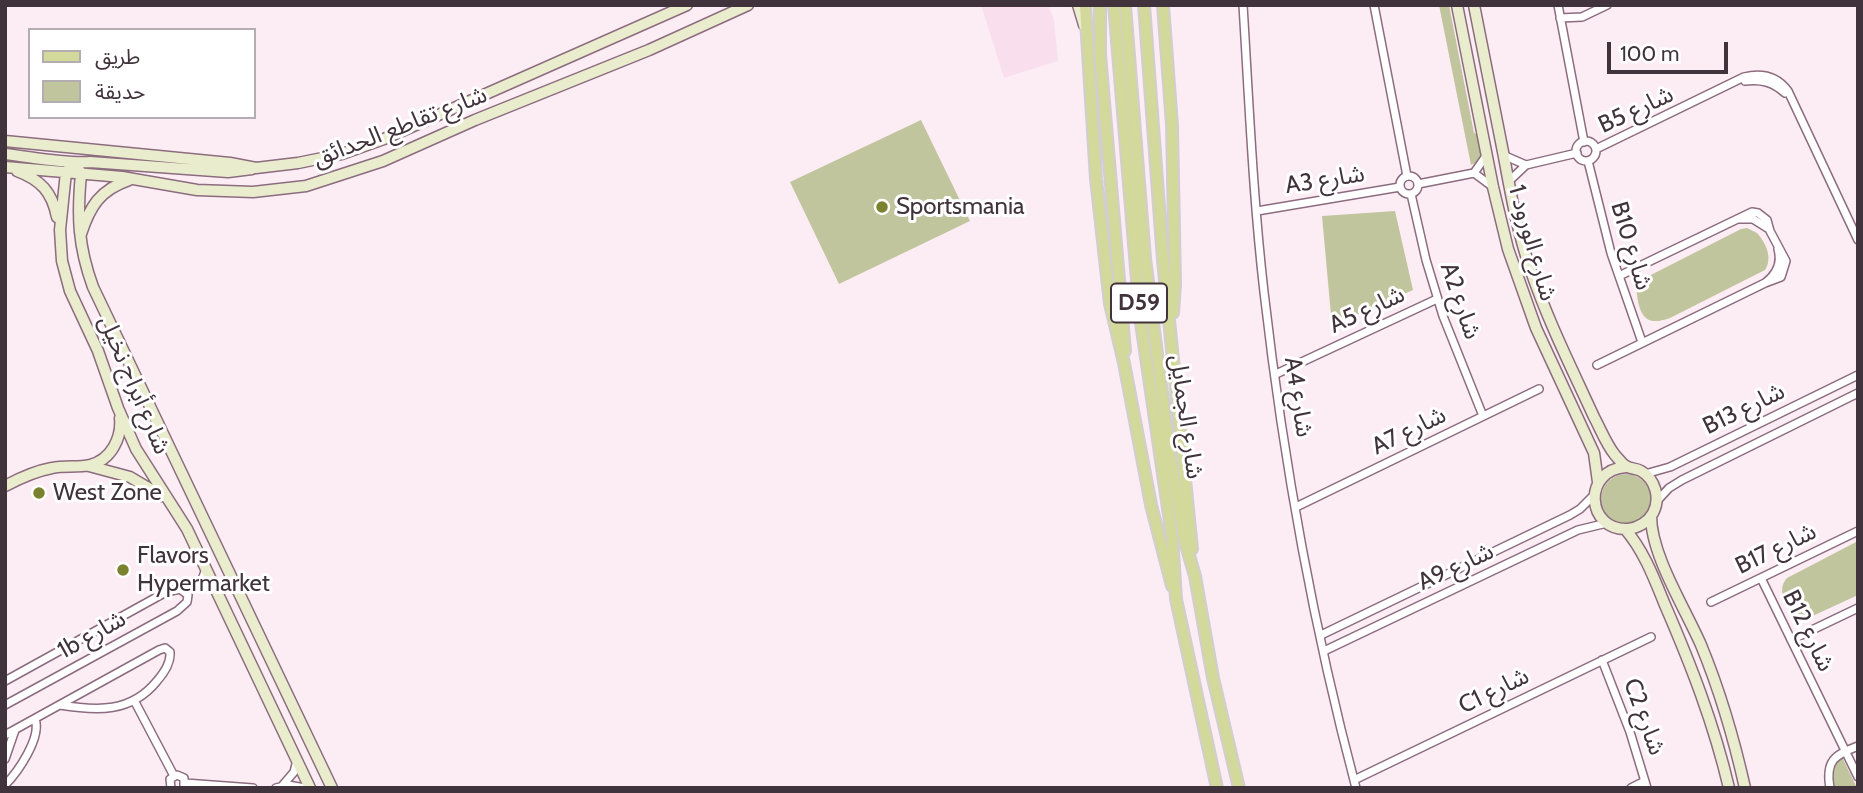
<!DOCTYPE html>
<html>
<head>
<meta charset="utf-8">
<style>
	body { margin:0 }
	#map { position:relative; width:1863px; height:793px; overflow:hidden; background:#fcedf5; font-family:Cabin,"Noto Sans Arabic",sans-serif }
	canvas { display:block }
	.frame { position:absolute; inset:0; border:7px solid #41333b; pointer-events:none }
	.legend { position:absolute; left:28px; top:28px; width:228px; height:91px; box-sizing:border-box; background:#fff; border:2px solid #b3adb1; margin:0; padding:9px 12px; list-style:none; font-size:21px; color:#41333b }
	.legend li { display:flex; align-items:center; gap:14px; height:35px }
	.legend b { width:35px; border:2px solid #b3adb1 }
	.scale { position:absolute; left:1607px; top:42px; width:121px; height:32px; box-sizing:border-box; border:4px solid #41333b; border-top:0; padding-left:9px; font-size:21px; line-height:24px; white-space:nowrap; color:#41333b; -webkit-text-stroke:5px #fff; paint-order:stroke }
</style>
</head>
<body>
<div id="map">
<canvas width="1863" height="793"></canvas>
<div class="frame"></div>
<ul class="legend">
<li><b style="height:9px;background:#d3d89b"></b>طريق</li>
<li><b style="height:19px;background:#c0c59d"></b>حديقة</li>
</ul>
<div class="scale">100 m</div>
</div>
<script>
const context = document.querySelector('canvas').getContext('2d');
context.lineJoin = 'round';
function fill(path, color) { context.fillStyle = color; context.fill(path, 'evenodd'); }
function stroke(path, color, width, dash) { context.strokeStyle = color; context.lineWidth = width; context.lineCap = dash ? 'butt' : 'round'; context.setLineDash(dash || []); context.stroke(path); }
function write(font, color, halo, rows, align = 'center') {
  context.font = font + ' Cabin,"Noto Sans Arabic",sans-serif'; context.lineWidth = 6; context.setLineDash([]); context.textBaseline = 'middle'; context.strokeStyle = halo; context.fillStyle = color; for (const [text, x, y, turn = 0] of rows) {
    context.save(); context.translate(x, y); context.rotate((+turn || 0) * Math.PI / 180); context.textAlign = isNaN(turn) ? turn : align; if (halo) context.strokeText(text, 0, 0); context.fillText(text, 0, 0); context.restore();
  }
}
fill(new Path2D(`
	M981,5H1048L1054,19L1058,61L1004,78Z`), '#f9dfee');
fill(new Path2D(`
	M1439,5H1449L1474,133L1477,134L1481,152L1479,161L1471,165Z
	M921,120L970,221L839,284L790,182Z
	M1395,211L1413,290L1332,326L1322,216Z
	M1747,228L1757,233C1766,243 1773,258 1765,270L1670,318C1643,328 1639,313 1636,287L1641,280L1741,229Z
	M1601 499a25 25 0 1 1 50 0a25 25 0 1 1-50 0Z
	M1858,541V595L1806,619L1795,617C1786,606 1776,590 1787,578Z
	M1842,757L1857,788H1835C1832,775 1830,765 1842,757Z`), '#c0c59d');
const street = new Path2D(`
	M1243,5C1249,101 1253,197 1264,292C1283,458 1313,626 1356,788
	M1374,5L1407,176
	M1558,5L1584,142
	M1560,18L1582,17L1607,5
	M1745,81C1761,79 1773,82 1785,93
	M1576 151a10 10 0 1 1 20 0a10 10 0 1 1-20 0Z
	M1596,149L1744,77C1761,73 1777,76 1788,91L1858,240
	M1503,155L1526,165
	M1588,161L1611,253L1642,342
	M1474,173L1493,187
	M1400 185a9 9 0 1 1 18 0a9 9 0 1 1-18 0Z
	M1508,182L1526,165L1577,153
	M1418,184L1474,173L1486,156
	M1411,194L1426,260L1443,316L1483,416
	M1257,211L1400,187
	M1738,219H1753L1769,229
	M1619,276L1752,212L1758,213L1767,220L1770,231L1786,261L1781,277L1765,283
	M1597,365L1765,283C1777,274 1782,263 1778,249
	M1276,374L1437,299
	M1645,474L1670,467L1858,375
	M1657,501L1669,488L1682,480L1858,393
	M1296,507L1539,389
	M1761,578L1858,777
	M186,592L200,585L206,569
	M1711,602L1858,531
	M1321,635L1570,515L1580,509L1594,495
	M1791,640L1858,608
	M1324,651L1578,530L1607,523
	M1602,660L1630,732L1647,788
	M5,681L166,592L180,589L188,595L187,602L177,611L5,705
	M135,702L174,776
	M5,735L159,650L165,648L170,652C171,663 164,673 157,681C131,713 97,711 60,705
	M5,759L15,730
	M1354,780L1651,637
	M185,783L253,788
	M5,785C18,772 42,737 35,719
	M282,786L294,772L297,760
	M171,788L170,779L177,775L184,778V787
	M276,788L288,785L305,788
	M1631,788L1645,781
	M1830,788C1825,760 1835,755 1858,746`);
const secondary = new Path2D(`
	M1078,5L1084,25
	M1457,5L1493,187L1508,249L1536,328L1594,453L1598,482
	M1474,5C1484,56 1494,106 1504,157C1511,195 1518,234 1531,271C1548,321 1572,369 1594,417C1601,430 1606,444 1615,455C1618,458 1622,464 1626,466C1630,469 1636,468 1641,471C1655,479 1661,498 1653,513C1648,522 1638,528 1628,529C1586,531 1582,470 1626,467
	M5,141L230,163L256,168L298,163L342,154L384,139L687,5
	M5,154C32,157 65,164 90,162L228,172L252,169
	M74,164L66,172L60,230L62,261L70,291L98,351L118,408L136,449L187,529L310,788
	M5,167L122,177L197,190L253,192L306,186L383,161L475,120L649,50L748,5
	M79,170L81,174C77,216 78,246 93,287L332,788
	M17,171C41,180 52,192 57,217
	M81,234C90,206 100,190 129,180
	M89,466L130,477L162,496
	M5,486C20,478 35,471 52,468C64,465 78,468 90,465C111,460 122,438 120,418
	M1651,516C1651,555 1685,608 1701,645C1720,691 1734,739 1745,788
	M1625,529C1644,551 1654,578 1665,605C1691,665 1714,724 1729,788`);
const primary = new Path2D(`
	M1085,5L1096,179L1110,304L1124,363L1151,505L1172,586
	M1100,5V54L1125,351
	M1114,5L1140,316L1172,536L1176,599L1217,788
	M1125,5L1145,258L1169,449L1184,538L1195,576L1213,678L1239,788
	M1144,5L1163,260L1192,549
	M1163,5L1172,125L1175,284L1173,313`);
stroke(street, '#8c6c7e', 10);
stroke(secondary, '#8c6c7e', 13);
stroke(primary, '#d1ced0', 14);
stroke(street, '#fff', 7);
stroke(secondary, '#e9eccd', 10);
stroke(primary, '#d3d89b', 10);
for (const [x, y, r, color] of [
	[882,207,7,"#7b822d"],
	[39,493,7,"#7b822d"],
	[123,570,7,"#7b822d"]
]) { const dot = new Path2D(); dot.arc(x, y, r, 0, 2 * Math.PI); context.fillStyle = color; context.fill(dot); stroke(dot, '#fff', 2.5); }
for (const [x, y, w] of [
	[1139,303,56]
]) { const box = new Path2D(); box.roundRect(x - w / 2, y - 19.5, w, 39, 5); context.fillStyle = '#fff'; context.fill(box); stroke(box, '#41333b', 2); }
write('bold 23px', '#41333b', null, [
	["D59",1139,303]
]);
write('24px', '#41333b', '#fff', [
	["B5 شارع",1636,110,-25],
	["شارع تقاطع الحدائق",400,127,-21],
	["A3 شارع",1325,180,-9],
	["شارع الورود 1",1532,243,74],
	["B10 شارع",1631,246,73],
	["A2 شارع",1460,301,71],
	["A5 شارع",1367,310,-25],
	["شارع أبراج نخيل",134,385,67],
	["A4 شارع",1298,397,81],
	["B13 شارع",1744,409,-26],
	["شارع الجمايل",1186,417,82],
	["A7 شارع",1409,431,-26],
	["B17 شارع",1776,549,-26],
	["A9 شارع",1456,567,-25],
	["B12 شارع",1808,631,64],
	["1b شارع",92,635,-29],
	["C1 شارع",1494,691,-26],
	["C2 شارع",1644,717,70]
]);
write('24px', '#41333b', '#fff', [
	["Sportsmania",896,207],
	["West Zone",53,493],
	["Flavors",137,556],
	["Hypermarket",137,584]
], 'left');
</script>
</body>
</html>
